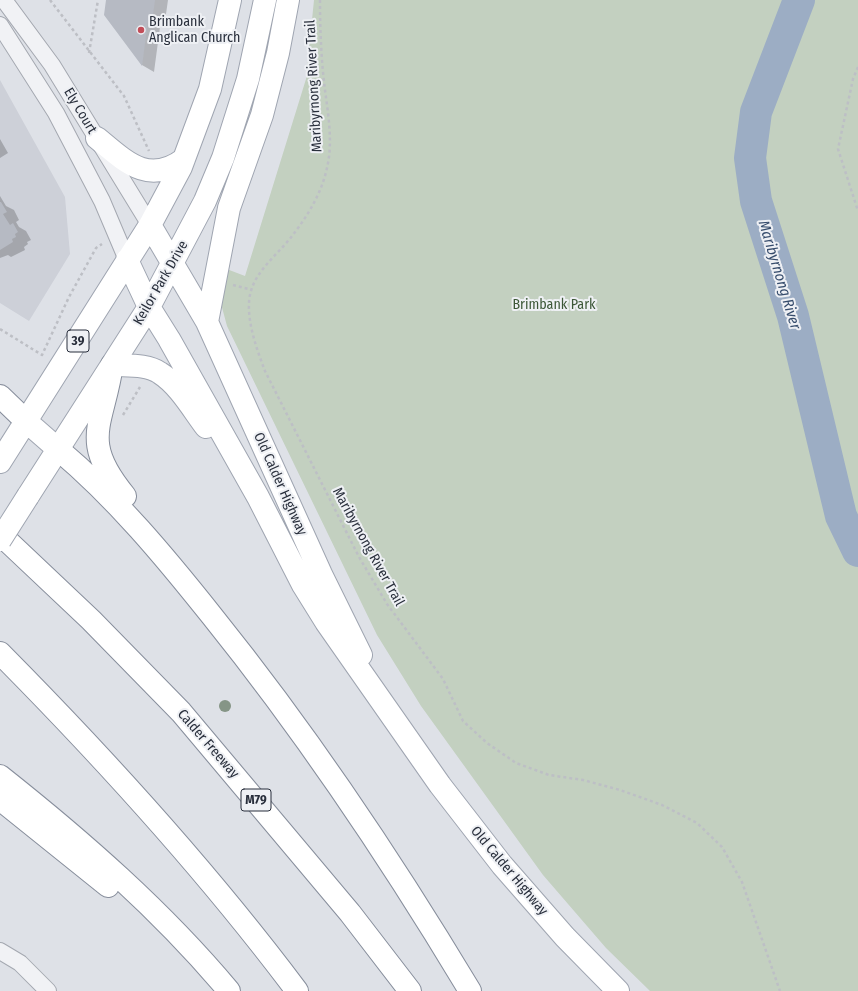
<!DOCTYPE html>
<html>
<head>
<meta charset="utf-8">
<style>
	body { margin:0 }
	canvas { display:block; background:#dee1e7 }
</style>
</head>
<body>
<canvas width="858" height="991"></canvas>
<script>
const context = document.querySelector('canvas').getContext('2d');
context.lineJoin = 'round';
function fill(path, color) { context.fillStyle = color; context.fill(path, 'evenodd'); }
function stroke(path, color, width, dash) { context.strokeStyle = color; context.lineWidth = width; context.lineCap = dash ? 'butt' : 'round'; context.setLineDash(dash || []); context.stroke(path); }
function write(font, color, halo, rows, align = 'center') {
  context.font = font + ' "Fira Sans Condensed",sans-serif'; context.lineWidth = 4; context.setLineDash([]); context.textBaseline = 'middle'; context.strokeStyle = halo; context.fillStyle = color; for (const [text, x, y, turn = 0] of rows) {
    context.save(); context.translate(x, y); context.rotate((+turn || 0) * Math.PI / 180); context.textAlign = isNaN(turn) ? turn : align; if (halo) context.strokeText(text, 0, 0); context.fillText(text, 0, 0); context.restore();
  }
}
fill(new Path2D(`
	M0,80L65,197L70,254L29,321L0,303Z`), '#cdd0d8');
fill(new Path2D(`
	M314,0H858V991H650L606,948L543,875L421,706L377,635L227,326L220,300L224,268L245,276L306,79Z`), '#c3d0c0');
fill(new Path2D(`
	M107,0H168L164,28L160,27L154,72L142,65L105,14Z
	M0,139L8,153L0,158Z
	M0,196L6,206L14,210L19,220L16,222L19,227L26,231L31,240L27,242L28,244L24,247L25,250L11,257L8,255L0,258Z`), '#0003');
stroke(new Path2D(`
	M799,0L756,112L750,158L756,201L793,316L841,516L858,551`), '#9cadc4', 32);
fill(new Path2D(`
	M106,0H155L152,21L148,20L142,66L104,15Z
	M0,202H1L7,212L3,214L10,225L13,223L18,232L15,234L16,237L12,239L13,242L0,250Z`), '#b6bac3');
const minor = new Path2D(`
	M4,0L52,65L150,225
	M0,25L56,113L102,201L127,260
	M0,951L20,963L48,991`);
const primary = new Path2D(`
	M97,138C125,161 148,186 184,159
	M150,225L207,322L321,574L361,655
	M127,260L149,307L169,339L258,497L303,585L326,622L440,785L502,865L565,937L618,991
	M207,322L229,208L262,115L278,53L288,0
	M112,365C128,366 147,364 160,373C179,385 193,410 206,427
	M27,422L59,450
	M0,462L150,225L181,167L210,89L230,0
	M28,496L149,307L205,201L223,158L248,79L265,0`);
const motorway = new Path2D(`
	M112,365C103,426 79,440 125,496
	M0,396L27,422
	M59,450C116,498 165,557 212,616C307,734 392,861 470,991
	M0,534L91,620L181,712L350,913L410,991
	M0,653C106,760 207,871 297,991
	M0,776C82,841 162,911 229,991
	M0,799L108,886`);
stroke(minor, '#a4a8b0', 18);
stroke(primary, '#9fa5b1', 24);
stroke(motorway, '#878e9c', 24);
stroke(new Path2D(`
	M50,0L124,96L149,151
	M320,0C320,27 321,54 324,82C327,108 333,137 328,163C323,191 309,214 292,236C276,257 250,274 249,303C248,325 257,350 265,371L359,557L387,604L443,679L463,721L487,743L516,763L549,775L583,780L620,790L662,805L697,823L722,847L742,882L780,991
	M89,53L98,0
	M858,67L853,79L838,149L858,211
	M233,285L252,290
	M0,329L42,355L69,297L96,248L102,244
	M123,415L140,387`), '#bdbfc5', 2.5, [3, 3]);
stroke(minor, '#f1f2f5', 16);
stroke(primary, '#fff', 22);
stroke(motorway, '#fff', 22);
const primaryBridge = new Path2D(`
	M0,540L28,496`);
stroke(primaryBridge, '#9fa5b1', 24, []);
stroke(primaryBridge, '#fff', 22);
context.fillStyle = '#859586';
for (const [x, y] of [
	[225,706]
]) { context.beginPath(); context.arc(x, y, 6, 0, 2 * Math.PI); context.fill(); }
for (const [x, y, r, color] of [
	[141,30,4,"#c24d58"]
]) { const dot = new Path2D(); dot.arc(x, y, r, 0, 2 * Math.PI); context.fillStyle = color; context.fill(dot); stroke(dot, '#eef0f4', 1.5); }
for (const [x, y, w] of [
	[78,341,22],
	[256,800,30]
]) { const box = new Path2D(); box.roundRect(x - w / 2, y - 11, w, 22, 3); context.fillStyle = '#eef0f4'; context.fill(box); stroke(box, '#292f3c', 1); }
write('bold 13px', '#292f3c', null, [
	["39",78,341],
	["M79",256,800]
]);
write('14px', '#292f3c', '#eef0f4', [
	["Brimbank",149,22],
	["Anglican Church",149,38]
], 'left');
write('14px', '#292f3c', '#eef0f4', [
	["Maribyrnong River Trail",314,86,-93],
	["Ely Court",80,111,59],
	["Keilor Park Drive",161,283,-60],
	["Old Calder Highway",280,484,66],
	["Maribyrnong River Trail",368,547,61],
	["Calder Freeway",208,744,49],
	["Old Calder Highway",509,871,50]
]);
write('14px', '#3c5737', '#eef0f4', [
	["Brimbank Park",554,305]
]);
write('italic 15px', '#364c6c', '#eef0f4', [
	["Maribyrnong River",779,275,73]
]);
</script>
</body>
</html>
